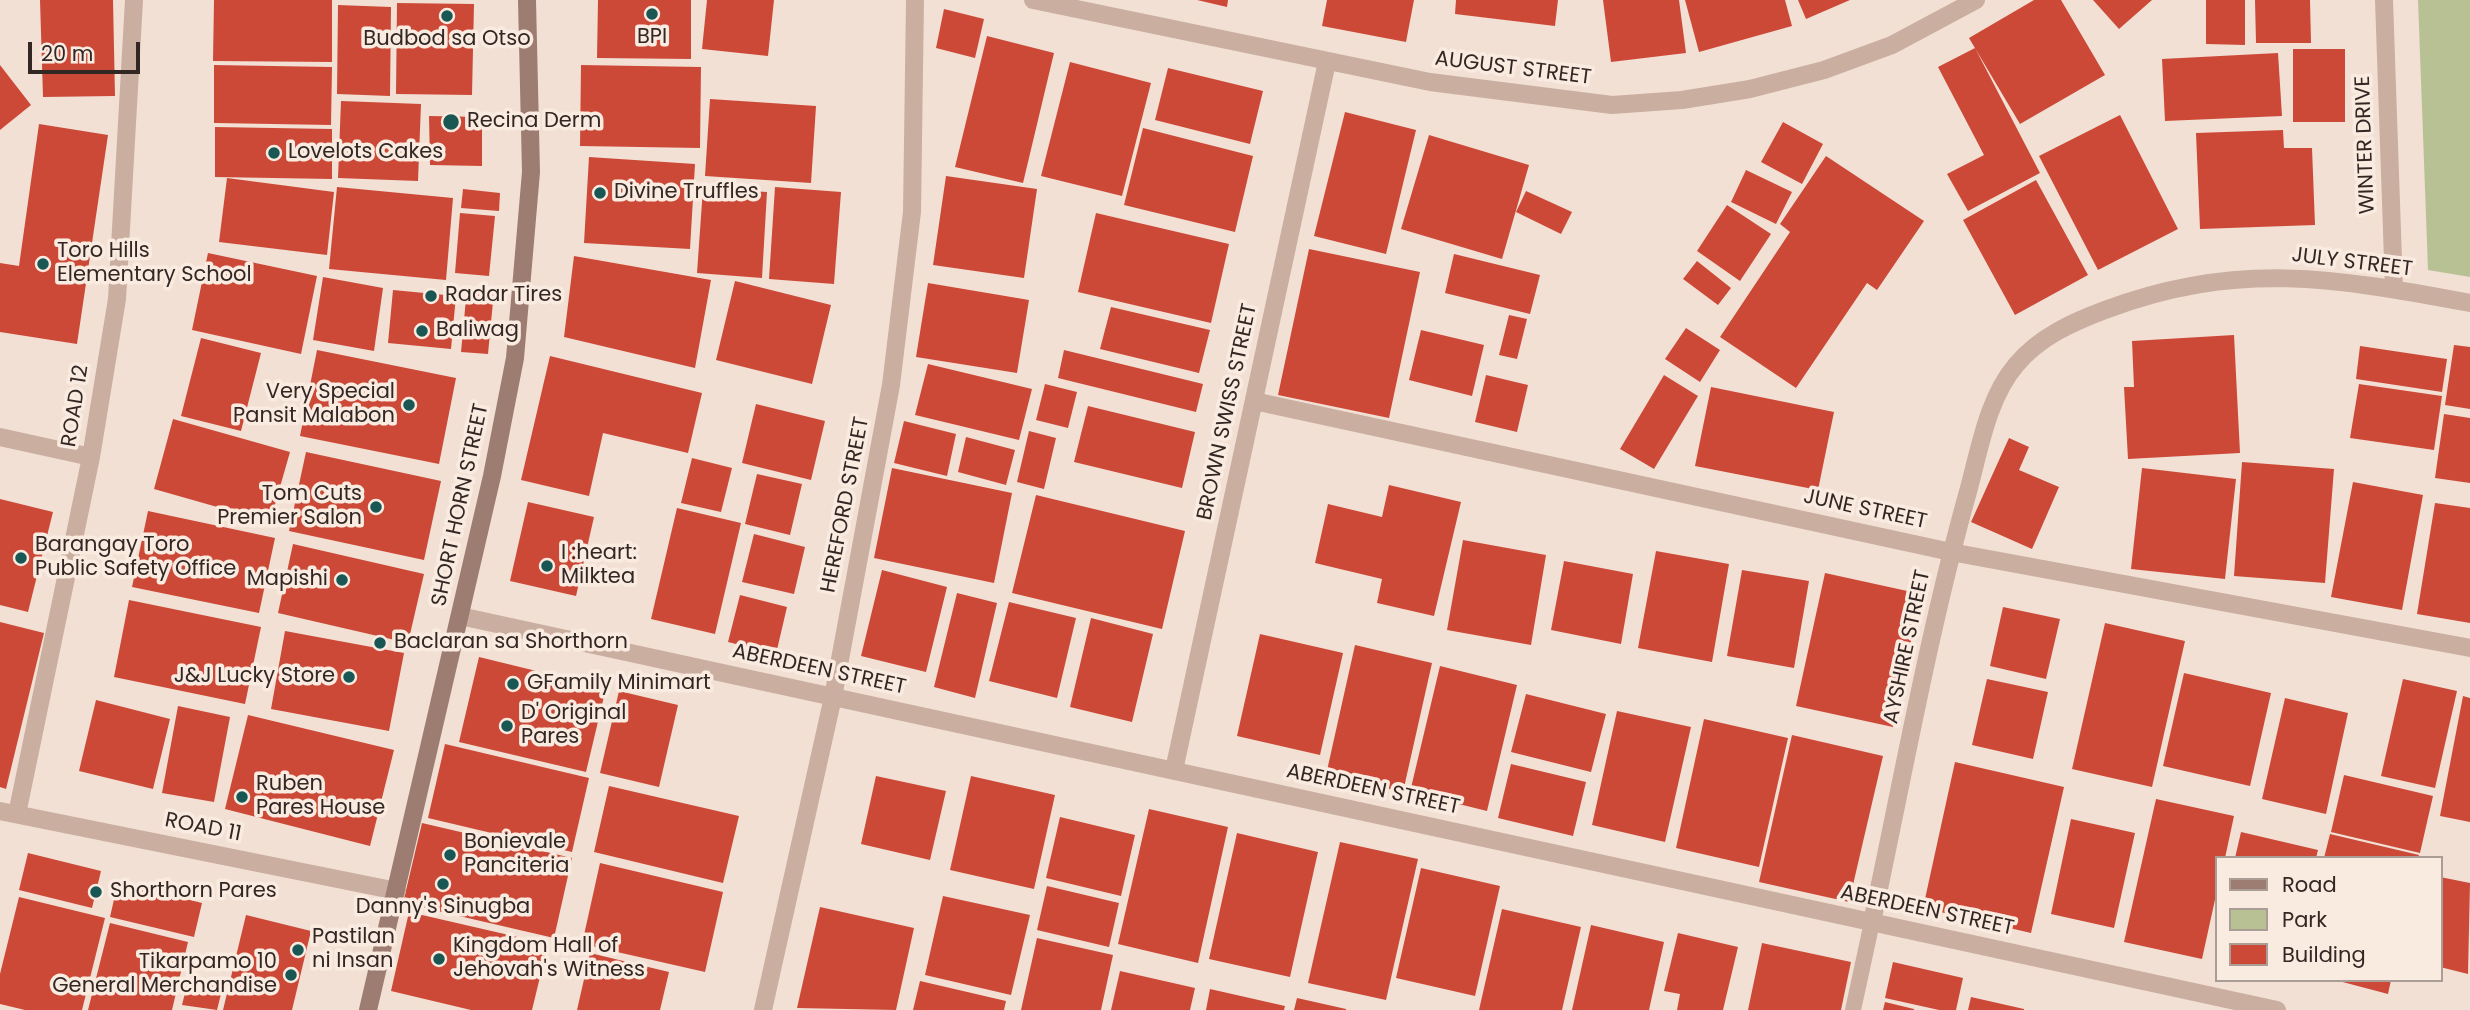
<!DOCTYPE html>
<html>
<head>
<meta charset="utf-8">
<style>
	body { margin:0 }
	#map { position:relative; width:2470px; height:1010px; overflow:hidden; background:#f2e0d5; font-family:Poppins,sans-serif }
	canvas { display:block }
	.legend { position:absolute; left:2215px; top:856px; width:228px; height:126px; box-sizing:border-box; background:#faebe1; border:2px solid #aa9d95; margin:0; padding:9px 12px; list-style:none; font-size:21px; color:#332724 }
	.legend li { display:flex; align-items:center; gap:14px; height:35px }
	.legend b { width:35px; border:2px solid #aa9d95 }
	.scale { position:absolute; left:28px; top:42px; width:112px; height:32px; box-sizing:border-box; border:4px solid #332724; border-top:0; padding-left:9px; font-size:21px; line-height:24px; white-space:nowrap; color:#332724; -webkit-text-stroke:5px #faebe1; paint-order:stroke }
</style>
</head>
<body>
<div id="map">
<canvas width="2470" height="1010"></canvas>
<ul class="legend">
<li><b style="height:9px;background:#9d7c72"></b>Road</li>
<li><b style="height:19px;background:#b8c194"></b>Park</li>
<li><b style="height:19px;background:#cd4937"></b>Building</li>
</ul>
<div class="scale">20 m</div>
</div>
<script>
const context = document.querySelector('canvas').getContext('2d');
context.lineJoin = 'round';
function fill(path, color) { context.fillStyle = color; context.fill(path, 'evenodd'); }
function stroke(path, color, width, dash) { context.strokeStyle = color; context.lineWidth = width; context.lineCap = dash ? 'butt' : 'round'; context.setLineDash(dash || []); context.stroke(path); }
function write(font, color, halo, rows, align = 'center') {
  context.font = font + ' Poppins,sans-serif'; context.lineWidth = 7; context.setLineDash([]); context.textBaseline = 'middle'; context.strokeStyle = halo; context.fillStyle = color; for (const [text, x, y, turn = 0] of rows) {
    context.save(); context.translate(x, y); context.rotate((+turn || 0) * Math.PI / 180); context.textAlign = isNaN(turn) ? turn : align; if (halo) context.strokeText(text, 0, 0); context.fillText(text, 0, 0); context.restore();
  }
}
fill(new Path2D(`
	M2418,0H2470V277L2428,270Z`), '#b8c194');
fill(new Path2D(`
	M40,0H113L115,96L43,97Z
	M214,0H332V62L213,61Z
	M598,0H691V59L597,58Z
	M707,0H774L768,56L702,49Z
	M1197,0H1228L1227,7Z
	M1327,0H1414L1406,42L1322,26Z
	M1456,0H1558L1555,26L1455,14Z
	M1603,0H1679L1686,53L1611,62Z
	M1685,0H1785L1792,26L1699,52Z
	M1798,0H1850L1806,19Z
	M2034,0H2061L2105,75L2020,124L1969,38Z
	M2093,0H2152L2119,29Z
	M2206,0H2245V45L2206,44Z
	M2255,0H2310L2311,43H2256Z
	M397,3L474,4L472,95L396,94Z
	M338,5L391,7L390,96L337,94Z
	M944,9L984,19L975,58L936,48Z
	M987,36L1054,53L1023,183L955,167Z
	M1975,48L2040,173L1968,211L1947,174L1984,155L1938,67Z
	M2293,49H2345V122H2293Z
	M2278,53L2282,116L2165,121L2162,59Z
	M1070,62L1151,83L1122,196L1041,176Z
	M0,65L31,105L0,130Z
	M214,65L332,67L331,125L214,123Z
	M581,65L701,67L700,148L580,146Z
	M1168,68L1263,91L1250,144L1155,120Z
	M710,99L816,106L811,183L705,176Z
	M341,101L421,104L418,181L338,178Z
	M1345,112L1416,130L1386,254L1314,236Z
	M2120,115L2178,229L2098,270L2039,156Z
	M429,116L482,117V166L430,165Z
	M1783,122L1823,144L1802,184L1761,162Z
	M39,124L108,135L77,344L0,332V263L19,266Z
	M215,127L332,129V179L215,177Z
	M1143,128L1253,156L1235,232L1124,205Z
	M2283,130L2284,148H2312L2315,225L2200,229L2196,133Z
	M1429,135L1529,165L1502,259L1401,229Z
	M1826,156L1924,221L1877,290L1867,283L1796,388L1720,337L1790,232L1780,224Z
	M589,157L695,164L690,249L584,243Z
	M1746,170L1792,192L1776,224L1731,202Z
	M946,176L1037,189L1024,278L933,265Z
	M227,178L334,192L327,255L219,242Z
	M2036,180L2088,275L2015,315L1963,220Z
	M337,187L453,198L446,280L329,269Z
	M775,187L841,192L834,284L769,279Z
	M703,188L767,192L762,278L697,273Z
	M463,189L500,193L499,211L461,208Z
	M1526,191L1572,212L1561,234L1516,212Z
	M1727,205L1771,234L1740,281L1697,251Z
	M460,213L495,216L489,276L455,273Z
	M1096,213L1229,244L1211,323L1078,292Z
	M1309,249L1420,272L1389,418L1278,395Z
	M208,253L317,276L301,354L192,330Z
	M1454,254L1540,275L1530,314L1445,293Z
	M574,256L711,280L695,368L564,337Z
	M1697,261L1731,288L1718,305L1683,279Z
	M323,277L383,288L374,351L313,340Z
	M735,281L831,305L812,384L716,360Z
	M928,283L1029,300L1017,373L916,357Z
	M467,288L494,291L488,354L461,352Z
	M393,290L456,296L451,349L388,343Z
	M1111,307L1210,330L1199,373L1100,349Z
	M1509,315L1527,319L1517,359L1499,355Z
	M1686,328L1720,350L1700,382L1665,359Z
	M1421,330L1484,345L1472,396L1409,380Z
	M2234,335L2240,453L2128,459L2124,387H2134L2132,341Z
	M201,338L261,353L241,431L181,416Z
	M2454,345L2470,347V409L2445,405Z
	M2360,346L2447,359L2442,392L2356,379Z
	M317,350L456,378L439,464L300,436Z
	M1064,350L1203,384L1196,412L1058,378Z
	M550,356L702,393L688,453L603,433L589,496L521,480Z
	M928,364L1032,389L1019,440L915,415Z
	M1486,375L1528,385L1517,432L1475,422Z
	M1664,375L1698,396L1654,469L1620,449Z
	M1045,384L1077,392L1068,428L1036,420Z
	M2359,384L2442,396L2434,450L2350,438Z
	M1711,387L1834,412L1818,490L1695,466Z
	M756,404L825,421L811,480L742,463Z
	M1088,406L1195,432L1182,488L1074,462Z
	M2444,414L2470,418V483L2435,478Z
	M173,419L290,452L270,522L154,489Z
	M904,421L956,434L947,476L894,463Z
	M1029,431L1056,438L1044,489L1017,482Z
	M966,437L1015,450L1006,485L958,472Z
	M2009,438L2029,447L2019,470L2059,487L2032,549L1971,522Z
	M306,452L441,481L424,560L289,531Z
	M692,458L732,468L721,512L681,503Z
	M2242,462L2334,469L2325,583L2234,576Z
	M892,468L1012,493L994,583L874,558Z
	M2142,468L2236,479L2225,579L2131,569Z
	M757,474L802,484L790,535L745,524Z
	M2353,482L2423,495L2402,610L2331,597Z
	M1389,485L1461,502L1434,616L1377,603L1382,579L1315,563L1328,504L1382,517Z
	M1036,495L1185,531L1162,629L1012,593Z
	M0,499L53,512L28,612L0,605Z
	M528,502L594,517L576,596L510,581Z
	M2435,503L2470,508V623L2417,614Z
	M677,508L741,523L715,634L651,619Z
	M148,511L275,538L259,613L132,587Z
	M754,534L805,547L794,594L742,582Z
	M1463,540L1546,555L1531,645L1447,630Z
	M293,544L424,574L408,643L278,613Z
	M1656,551L1729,564L1712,662L1638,648Z
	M1564,561L1633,574L1621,644L1551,630Z
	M882,570L947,587L926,672L861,656Z
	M1742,570L1809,581L1794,668L1727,656Z
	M1825,573L1921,594L1893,727L1796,706Z
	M957,593L997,603L975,698L934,687Z
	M740,595L787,607L776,654L728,642Z
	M129,600L261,627L245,704L114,677Z
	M1009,602L1076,618L1057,698L989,681Z
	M2003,607L2060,619L2046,679L1990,666Z
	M1091,618L1153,634L1132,722L1070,707Z
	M0,622L44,633L6,789L0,787Z
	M2105,623L2185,641L2152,787L2072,769Z
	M285,631L404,653L389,731L271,709Z
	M1260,634L1343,653L1320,755L1237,736Z
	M1355,645L1432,663L1403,792L1326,775Z
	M479,657L606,688L586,772L459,742Z
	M1440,666L1517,685L1487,811L1410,792Z
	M2184,673L2271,693L2250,786L2163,766Z
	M1987,679L2048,692L2033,759L1972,745Z
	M2403,679L2457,691L2435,788L2381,776Z
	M619,691L678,705L659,787L600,773Z
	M1526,694L1606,714L1591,772L1511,752Z
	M2463,696L2470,698V822L2440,816Z
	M2285,698L2348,713L2326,814L2262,799Z
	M96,700L170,719L153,789L79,771Z
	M178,706L230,717L214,802L162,793Z
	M1617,711L1691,727L1665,842L1592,825Z
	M248,715L394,750L370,846L225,809Z
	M1704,719L1788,738L1759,867L1676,848Z
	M1792,735L1883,756L1849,902L1759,882Z
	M445,744L589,778L572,852L428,818Z
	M1955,762L2064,787L2031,933L1923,908Z
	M1511,764L1586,782L1573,836L1498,818Z
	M2344,775L2433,796L2420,853L2331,832Z
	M876,776L946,791L930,860L861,844Z
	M971,776L1055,795L1034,889L950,870Z
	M609,786L739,816L723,883L594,852Z
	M2156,799L2234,816L2225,858H2216V895L2202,959L2124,942Z
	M1149,809L1228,827L1198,963L1118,944Z
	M1060,817L1135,835L1121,896L1046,878Z
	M2071,819L2135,833L2114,928L2051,914Z
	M422,823L572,858L554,938L403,903Z
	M2241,832L2318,850L2316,858H2235Z
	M1237,833L1318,852L1290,977L1209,959Z
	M2330,834L2419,855L2418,858H2324Z
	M1340,842L1418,859L1386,1000L1308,983Z
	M28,853L101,871L92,908L19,890Z
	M600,863L723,892L705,972L582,944Z
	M1421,868L1500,886L1475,996L1396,978Z
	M2440,877L2470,883L2468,974L2440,967Z
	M118,882L202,903L194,937L110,917Z
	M1047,886L1119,903L1109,947L1037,930Z
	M943,896L1030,915L1011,995L925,975Z
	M19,897L105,918L82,1010H25L0,1004V974Z
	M820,907L914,928L896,1010L797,1008Z
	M1502,909L1581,927L1562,1010H1479Z
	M409,912L548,944L532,1010H471L391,991Z
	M246,915L311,931L292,1010H223Z
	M110,923L188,942L172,1010H88Z
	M1591,925L1664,942L1649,1010H1572Z
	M1678,933L1738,947L1723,1010H1677L1680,994L1664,991Z
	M1037,938L1113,955L1101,1010H1021Z
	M1762,943L1851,962L1841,1010H1748Z
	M590,953L669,972L660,1010H577Z
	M1893,962L1963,978L1956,1010H1939L1885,998Z
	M1120,971L1195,988L1190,1010H1111Z
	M189,977L223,986L217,1010L182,1005Z
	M2335,980H2391L2388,994Z
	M920,981L1006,1001L1004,1010H913Z
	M1210,989L1285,1006L1284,1010H1206Z
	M1971,997L2024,1009V1010H1968Z
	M1297,998L1346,1009V1010H1294Z
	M1885,1002L1914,1009V1010H1883Z`), '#cd4937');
stroke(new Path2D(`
	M1853,1010L1872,922`), '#caaea0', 16);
stroke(new Path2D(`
	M1033,0L1430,82L1612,105L1682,100L1750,89L1824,70L1892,45L1976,0
	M2384,0L2394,289
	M1254,401L1951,552L2470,648
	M0,437L91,457
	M460,616L2277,1010
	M1174,770L1327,62
	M0,811L397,891
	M17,814L91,457L117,299L134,0
	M1872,922C1903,777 1929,630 1969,488C1980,447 1988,398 2016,365C2039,337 2073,322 2105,310C2237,260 2336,278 2470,303
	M763,1010L833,697L891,385L912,212L915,0`), '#caaea0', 18);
stroke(new Path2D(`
	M368,1010L492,476L515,358L531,172L527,0`), '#9d7c72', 18);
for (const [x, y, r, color] of [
	[652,14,7,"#185753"],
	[447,16,7,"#185753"],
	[451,122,9,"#185753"],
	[274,153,7,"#185753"],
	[600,193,7,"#185753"],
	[43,264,7,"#185753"],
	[431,296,7,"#185753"],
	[422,331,7,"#185753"],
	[409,405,7,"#185753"],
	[376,507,7,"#185753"],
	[21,558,7,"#185753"],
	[547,566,7,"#185753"],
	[342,580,7,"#185753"],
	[380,643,7,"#185753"],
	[349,677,7,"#185753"],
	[513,684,7,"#185753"],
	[507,726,7,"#185753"],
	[242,797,7,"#185753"],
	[450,855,7,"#185753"],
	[443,884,7,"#185753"],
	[96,892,7,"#185753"],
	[298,950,7,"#185753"],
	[439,959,7,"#185753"],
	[291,975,7,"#185753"]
]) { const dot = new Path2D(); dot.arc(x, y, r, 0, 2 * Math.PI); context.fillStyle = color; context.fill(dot); stroke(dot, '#faebe1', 2.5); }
write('21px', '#332724', '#faebe1', [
	["BPI",652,38,"center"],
	["Budbod sa Otso",447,40,"center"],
	["Recina Derm",467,122],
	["Lovelots Cakes",288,153],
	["Divine Truffles",614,193],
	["Toro Hills",57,252],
	["Elementary School",57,276],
	["Radar Tires",445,296],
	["Baliwag",436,331],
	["Very Special",395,393,"right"],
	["Pansit Malabon",395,417,"right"],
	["Tom Cuts",362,495,"right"],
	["Premier Salon",362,519,"right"],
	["Barangay Toro",35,546],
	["Public Safety Office",35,570],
	["I :heart:",561,554],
	["Milktea",561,578],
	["Mapishi",328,580,"right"],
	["Baclaran sa Shorthorn",394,643],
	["J&J Lucky Store",335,677,"right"],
	["GFamily Minimart",527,684],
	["D' Original",521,714],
	["Pares",521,738],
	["Ruben",256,785],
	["Pares House",256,809],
	["Bonievale",464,843],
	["Panciteria",464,867],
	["Shorthorn Pares",110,892],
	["Danny's Sinugba",443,908,"center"],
	["Pastilan",312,938],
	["ni Insan",312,962],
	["Kingdom Hall of",453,947],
	["Jehovah's Witness",453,971],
	["Tikarpamo 10",277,963,"right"],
	["General Merchandise",277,987,"right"]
], 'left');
write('21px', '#332724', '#faebe1', [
	["AUGUST STREET",1513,69,7],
	["WINTER DRIVE",2366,145,-92],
	["JULY STREET",2352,263,7],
	["ROAD 12",76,406,-81],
	["BROWN SWISS STREET",1228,412,-78],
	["SHORT HORN STREET",461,505,-78],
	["HEREFORD STREET",846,505,-79],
	["JUNE STREET",1865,510,12],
	["AYSHIRE STREET",1908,647,-78],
	["ABERDEEN STREET",819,670,12],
	["ABERDEEN STREET",1373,790,12],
	["ROAD 11",203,828,11],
	["ABERDEEN STREET",1927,911,12]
]);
</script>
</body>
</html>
